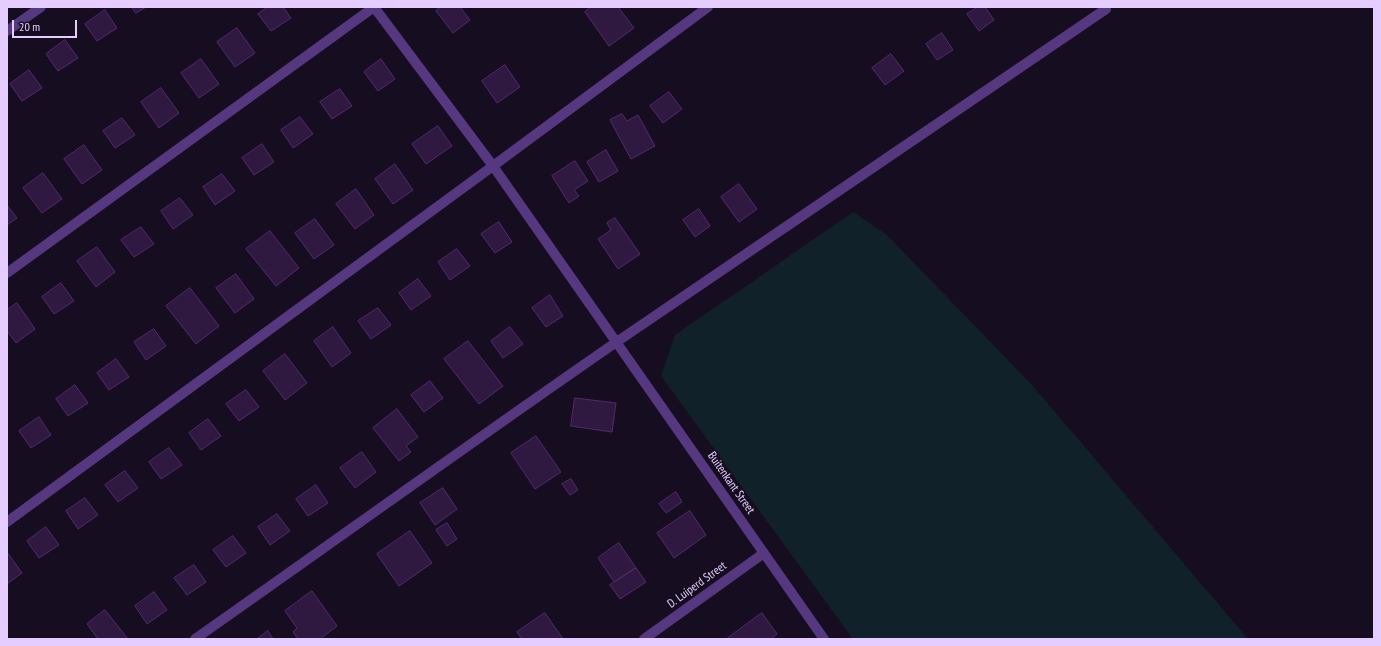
<!DOCTYPE html>
<html>
<head>
<meta charset="utf-8">
<style>
	body { margin:0 }
	#map { position:relative; width:1381px; height:646px; overflow:hidden; background:#170d20; font-family:"PT Sans Narrow",sans-serif }
	canvas { display:block }
	.frame { position:absolute; inset:0; border:8px solid #e5cdff; pointer-events:none }
	.scale { position:absolute; left:12px; top:20px; width:65px; height:18px; box-sizing:border-box; border:2px solid #e5cdff; border-top:0; padding-left:5px; font-size:12px; line-height:14px; white-space:nowrap; color:#e5cdff; -webkit-text-stroke:3px #170d20; paint-order:stroke }
</style>
</head>
<body>
<div id="map">
<canvas width="1381" height="646"></canvas>
<div class="frame"></div>
<div class="scale">20 m</div>
</div>
<script>
const context = document.querySelector('canvas').getContext('2d');
context.lineJoin = 'round';
function fill(path, color) { context.fillStyle = color; context.fill(path, 'evenodd'); }
function stroke(path, color, width, dash) { context.strokeStyle = color; context.lineWidth = width; context.lineCap = dash ? 'butt' : 'round'; context.setLineDash(dash || []); context.stroke(path); }
function write(font, color, halo, rows, align = 'center') {
  context.font = font + ' "PT Sans Narrow",sans-serif'; context.lineWidth = 3.5; context.setLineDash([]); context.textBaseline = 'middle'; context.strokeStyle = halo; context.fillStyle = color; for (const [text, x, y, turn = 0] of rows) {
    context.save(); context.translate(x, y); context.rotate((+turn || 0) * Math.PI / 180); context.textAlign = isNaN(turn) ? turn : align; if (halo) context.strokeText(text, 0, 0); context.fillText(text, 0, 0); context.restore();
  }
}
fill(new Path2D(`
	M853,212L887,235L1033,386L1248,639H853L661,376L675,335Z`), '#10212a');
const building = new Path2D(`
	M132,7H146L136,13Z
	M268,7H283L291,18L271,31L258,14Z
	M441,7H460L470,20L453,33L436,11Z
	M591,7H618L634,28L609,46L585,12Z
	M978,7H985L994,20L979,31L967,14Z
	M105,10L117,28L97,41L85,24Z
	M237,28L255,53L235,67L217,42Z
	M942,33L953,50L937,60L926,44Z
	M65,40L78,58L58,71L46,54Z
	M891,54L904,71L885,85L872,68Z
	M201,59L219,84L199,98L181,73Z
	M381,59L395,79L378,91L364,72Z
	M505,65L520,87L497,103L482,81Z
	M29,70L42,88L22,101L10,84Z
	M161,88L179,113L159,128L141,102Z
	M340,89L352,106L332,119L320,102Z
	M669,92L682,109L663,123L650,106Z
	M622,114L627,121L638,115L655,146L631,159L610,120Z
	M300,117L313,134L293,148L281,130Z
	M122,118L135,135L115,148L103,131Z
	M438,126L452,146L426,164L412,144Z
	M262,144L274,162L254,175L242,158Z
	M84,145L102,170L82,184L64,159Z
	M606,150L618,171L599,182L587,162Z
	M575,161L588,181L574,190L579,196L569,203L552,176Z
	M395,164L413,190L393,204L375,179Z
	M43,173L62,199L42,213L23,188Z
	M222,174L235,191L215,205L203,187Z
	M739,184L757,209L739,222L721,197Z
	M356,189L374,215L355,229L336,204Z
	M180,198L193,215L173,229L161,211Z
	M7,205L17,218L7,225Z
	M699,209L710,226L695,237L683,220Z
	M615,218L640,254L618,269L598,239L611,230L607,223Z
	M315,219L334,245L314,259L295,233Z
	M499,222L512,242L495,253L481,234Z
	M141,227L154,244L134,257L121,240Z
	M270,231L299,268L276,286L246,249Z
	M97,247L115,272L96,287L77,261Z
	M457,249L470,266L450,280L438,262Z
	M236,274L254,299L235,313L216,288Z
	M418,279L431,296L411,310L399,293Z
	M61,283L74,301L54,314L42,297Z
	M190,288L219,326L196,344L166,306Z
	M550,295L563,316L546,327L532,308Z
	M17,303L35,329L16,343L7,331V310Z
	M378,308L391,325L371,339L358,321Z
	M333,327L351,353L332,367L314,341Z
	M510,327L523,344L503,358L491,341Z
	M154,329L166,346L146,360L134,342Z
	M468,341L503,386L479,404L444,359Z
	M285,354L307,383L285,400L263,371Z
	M116,359L129,377L109,390L97,373Z
	M430,381L443,398L424,412L411,395Z
	M75,385L88,403L68,416L56,399Z
	M246,390L259,407L239,421L226,404Z
	M575,398L616,403L612,432L571,426Z
	M397,409L418,437L406,446L411,452L399,461L373,428Z
	M39,417L51,435L31,448L19,431Z
	M208,419L221,436L201,450L189,433Z
	M536,436L561,472L535,489L511,453Z
	M169,448L182,465L161,479L149,462Z
	M362,452L376,472L355,488L340,468Z
	M125,471L138,488L118,502L105,485Z
	M571,479L578,490L570,495L562,484Z
	M316,485L328,503L308,516L296,499Z
	M443,488L457,509L435,525L420,503Z
	M676,492L682,502L666,513L659,504Z
	M85,498L98,515L78,529L66,511Z
	M690,511L706,535L674,558L657,533Z
	M277,514L290,531L270,545L258,527Z
	M447,523L457,539L447,546L436,530Z
	M46,527L59,545L39,558L27,541Z
	M410,531L432,563L399,586L377,554Z
	M233,536L246,553L226,567L213,550Z
	M619,543L636,568L614,582L598,558Z
	M7,552L22,573L7,584Z
	M194,565L206,582L187,595L174,578Z
	M636,568L646,582L620,599L610,585Z
	M312,591L337,626L320,639H298L293,632L297,628L285,611Z
	M154,592L167,610L147,624L135,606Z
	M105,610L128,639H98L87,624Z
	M545,613L563,639H522L517,632Z
	M762,613L777,634L771,639H729L728,638Z
	M268,631L273,639H257Z`);
fill(building, '#301941');
stroke(building, '#512b6d', 1);
stroke(new Path2D(`
	M374,7L493,166L824,639
	M7,31L41,7
	M7,273L374,7
	M7,522L493,166L708,7
	M195,639C336,540 476,439 618,341C780,229 944,121 1106,9L1105,7
	M644,639L764,553`), '#55387f', 10);
write('12px', '#e5cdff', '#170d20', [
	["Buitenkant Street",731,483,55],
	["D. Luiperd Street",697,585,-36]
]);
</script>
</body>
</html>
